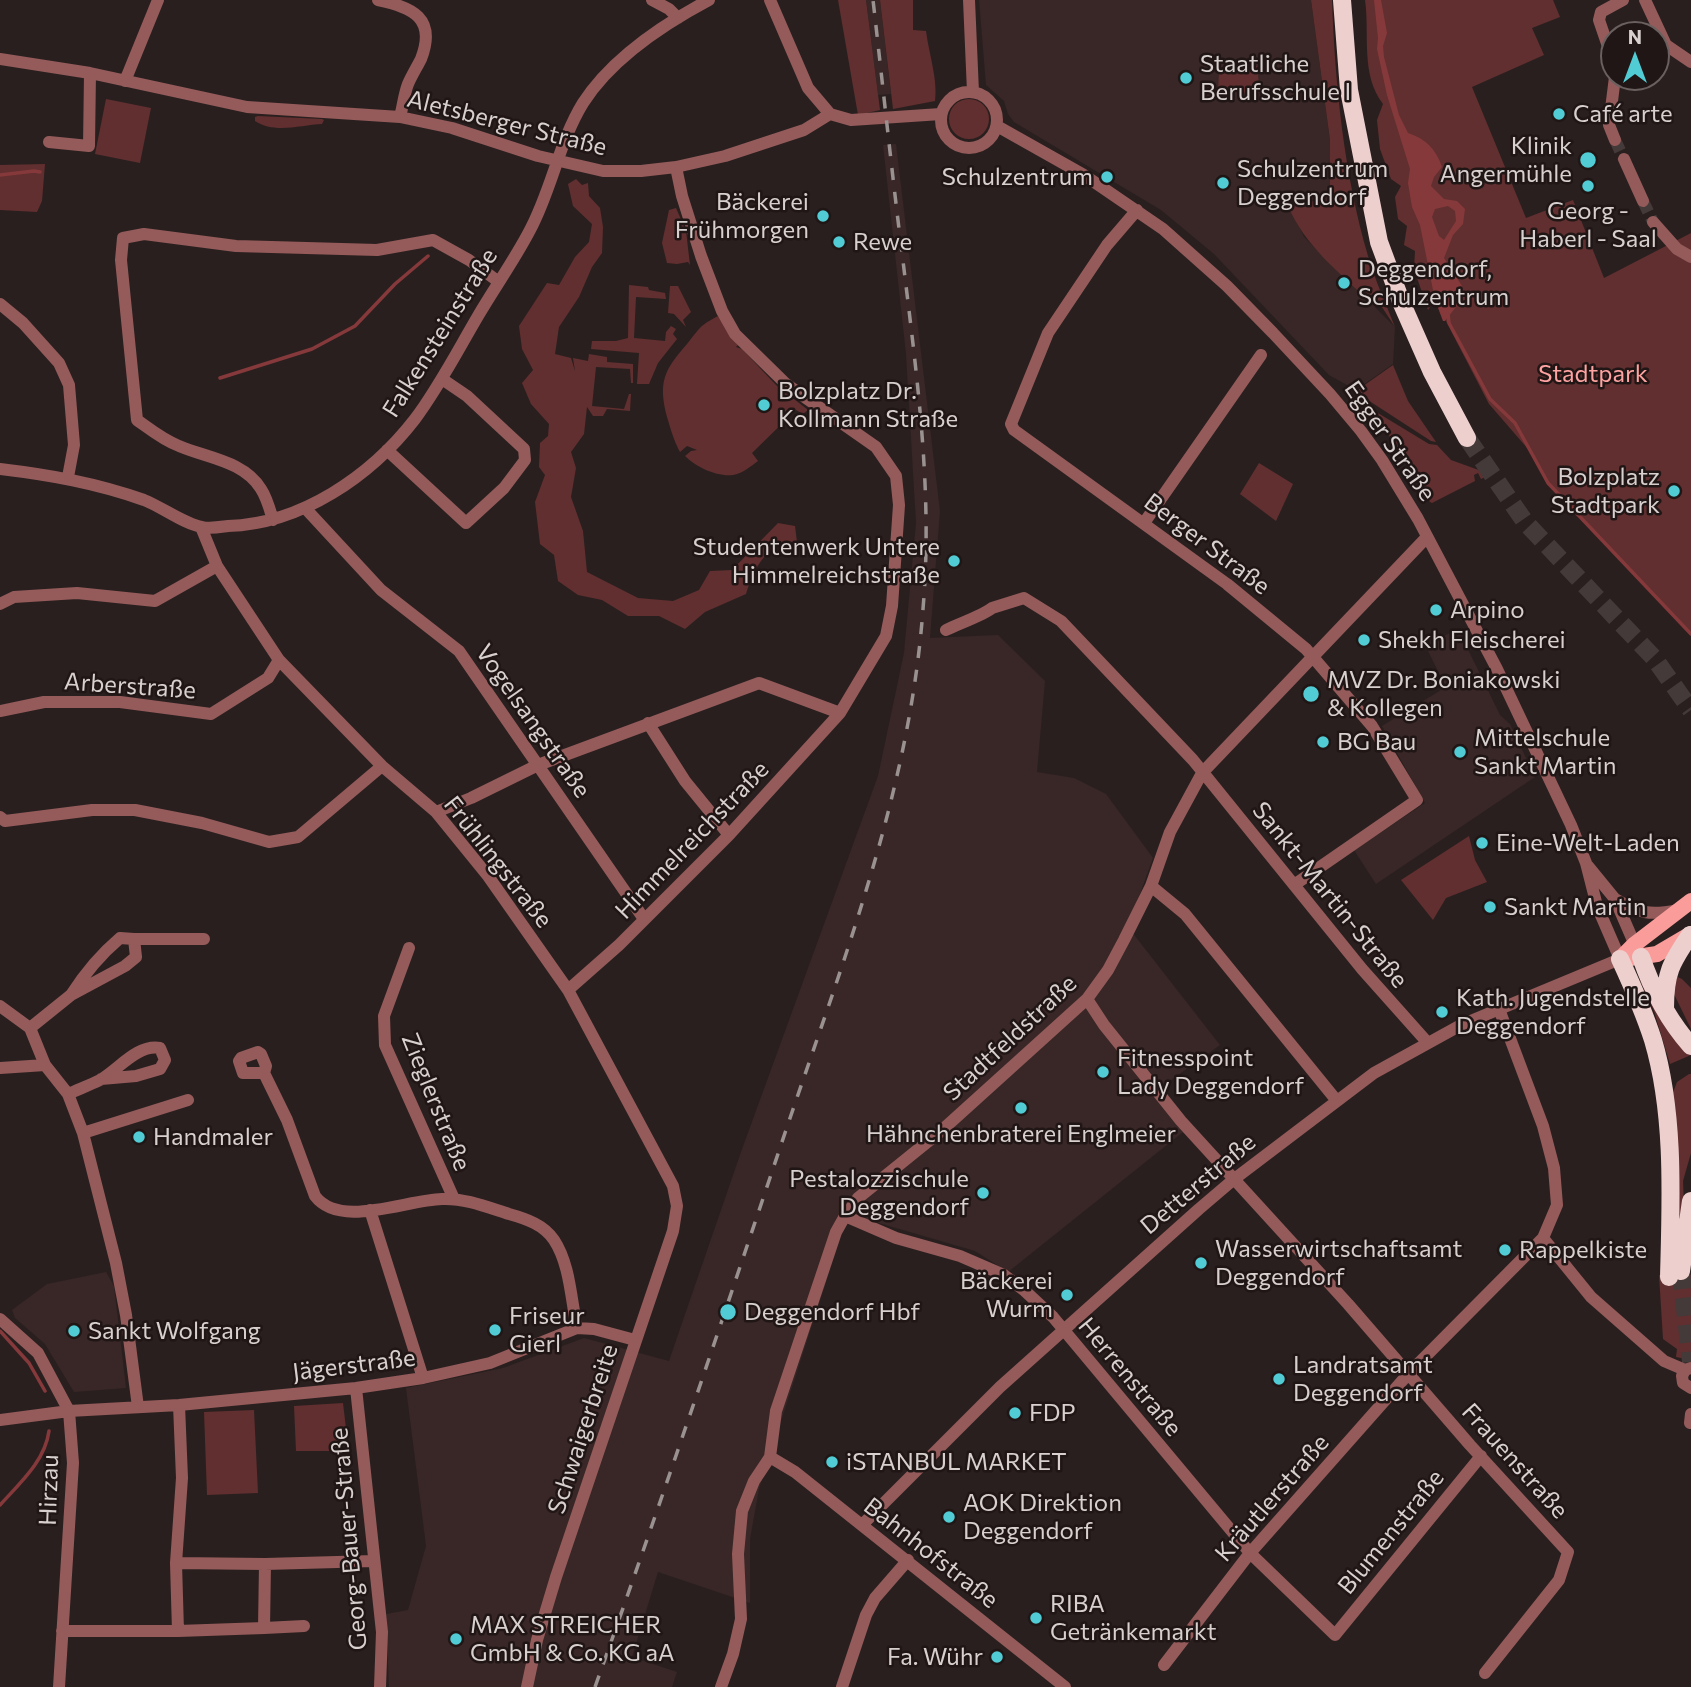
<!DOCTYPE html>
<html>
<head>
<meta charset="utf-8">
<style>
	body { margin:0 }
	#map { position:relative; width:1691px; height:1687px; overflow:hidden; background:#2a1f1f; font-family:Commissioner,sans-serif }
	canvas { display:block }
	.north { position:absolute; left:1600px; top:21px; width:70px; height:70px; box-sizing:border-box; background:#201615; border:2px solid #69605f; border-radius:50%; rotate:0deg; font-size:19px; font-weight:700; line-height:28px; text-align:center; color:#d7d0cf }
	.north::after { content:''; display:block; margin:auto; width:24px; height:32px; background:#51ccd4; clip-path:polygon(50% 0,100% 100%,50% 72%,0 100%) }
</style>
</head>
<body>
<div id="map">
<canvas width="1691" height="1687"></canvas>
<div class="north">N</div>
</div>
<script>
const context = document.querySelector('canvas').getContext('2d');
context.lineJoin = 'round';
function fill(path, color) { context.fillStyle = color; context.fill(path, 'evenodd'); }
function stroke(path, color, width, dash) { context.strokeStyle = color; context.lineWidth = width; context.lineCap = dash ? 'butt' : 'round'; context.setLineDash(dash || []); context.stroke(path); }
function write(font, color, halo, rows, align = 'center') {
  context.font = font + ' Commissioner,sans-serif'; context.lineWidth = 5; context.setLineDash([]); context.textBaseline = 'middle'; context.strokeStyle = halo; context.fillStyle = color; for (const [text, x, y, turn = 0] of rows) {
    context.save(); context.translate(x, y); context.rotate((+turn || 0) * Math.PI / 180); context.textAlign = isNaN(turn) ? turn : align; if (halo) context.strokeText(text, 0, 0); context.fillText(text, 0, 0); context.restore();
  }
}
fill(new Path2D(`
	M866,0H880L891,94L878,95Z
	M979,0H1311L1330,140V200L1288,203L1304,237L1395,327L1393,364L1356,390L1329,375L1214,254L1161,210L1014,122L1008,114L1004,101L986,85Z
	M896,144L940,511L930,638L998,635L1045,681L1037,772L1074,778L1106,794L1153,858L1128,927L1220,1045L1153,1093L1183,1132L1008,1272L975,1251L848,1214L759,1489L750,1539V1603L658,1572L632,1657L677,1672L672,1687H389L386,1614L408,1610L426,1546L406,1388L503,1368L584,1338L669,1361L741,1152L878,776L904,653L916,523L906,354L883,145Z
	M1458,629L1500,715L1510,724L1535,777L1376,884L1354,850L1425,803L1382,726L1446,687L1427,649L1430,643Z
	M106,1272L114,1286L126,1388L74,1392L45,1344L15,1318L12,1310L47,1284Z`), '#382726');
fill(new Path2D(`
	M838,0H866L880,110L858,115Z
	M880,0H913V30L926,31C929,54 938,80 935,101L893,109Z
	M1311,0H1332C1335,85 1344,174 1368,256C1375,280 1386,304 1395,327L1378,301L1375,307C1343,275 1303,246 1287,203L1330,200V140Z
	M1365,0H1553L1560,17L1532,28L1544,55L1472,87L1526,218L1573,200L1604,278L1691,233V634L1548,483L1528,449L1489,404L1435,300L1428,310L1414,269L1415,251L1404,245L1407,226L1398,219L1395,197L1401,186L1391,179L1380,149L1377,120L1383,104C1360,74 1370,34 1365,0Z
	M1257,66L1260,93L1218,92L1219,70Z
	M949 119a20 20 0 1 1 40 0a20 20 0 1 1-40 0Z
	M106,99L151,108L140,163L95,154Z
	M258,116L322,119L324,120L322,124C301,125 274,134 255,121V117Z
	M45,164L42,201L37,212L0,210V165Z
	M576,179L582,185L588,183L589,196L600,208L603,227L602,253L592,267L579,297L559,327L555,354L571,358L575,371L573,358L588,361L589,354L607,357V362L633,364V383H631L630,369L596,367L592,406L624,409L629,394H631L630,411L607,409L603,416H593L587,407L584,434L571,452L576,468L571,497L583,531L587,572L638,598L673,601L699,590L710,571L732,570L778,523L795,526L797,542C767,542 754,568 746,594L705,612L685,629L659,616H628L602,600L578,595L558,581L554,555L540,544L535,502L545,475L539,467L540,443L548,436L549,424L531,404L522,383L533,370L522,349L519,326L547,283L559,285L575,257L589,242L592,224L573,206L568,184Z
	M676,208L686,231L690,265L688,262L677,264L667,263L662,243L669,210Z
	M629,285L648,287L649,290L665,293L666,299L636,297L634,338L665,341L666,332L671,326L676,329L673,334L677,339L658,363L649,384H637L639,353L591,349L592,341H616L628,338Z
	M670,286H678L691,312L683,320L686,327L674,314L668,313Z
	M718,316L738,345L736,347L742,349L776,385L808,410L803,414L796,410L752,453L758,461C751,466 742,474 733,475C717,477 696,467 685,456L691,451L697,450L687,446L680,452C674,441 671,430 667,417C658,382 664,370 687,344C700,328 699,326 718,316Z
	M1393,365L1408,401L1436,442L1431,441L1357,393L1356,391Z
	M1368,407L1429,444L1437,445L1451,460L1487,473V476L1481,479L1478,473L1474,475L1475,481L1432,503L1430,502L1390,437Z
	M1259,463L1293,484L1276,521L1240,494Z
	M1469,836L1475,860L1487,882L1446,898L1433,920L1401,880Z
	M1673,975L1682,979L1691,988V1029L1672,990Z
	M1646,978L1691,1054V1055L1670,1064L1654,1011L1640,981Z
	M1689,1074H1691V1153L1683,1181L1684,1204L1675,1228L1672,1095L1677,1082Z
	M1659,1275H1691V1360L1676,1357L1677,1349L1663,1339Z
	M343,1403L347,1437L338,1451H296L294,1406Z
	M254,1410L258,1493L207,1495L204,1412Z`), '#612f2f');
fill(new Path2D(`
	M1374,0H1381L1387,33L1383,46L1384,57L1399,115L1408,133C1426,139 1436,149 1442,167L1434,177L1431,186L1444,199L1457,201L1465,209L1463,224L1453,235L1444,258L1462,286L1459,303L1445,321H1443L1435,300L1420,225L1412,207L1408,183L1410,169L1387,95L1377,49L1378,38ZM1448,206L1455,211L1456,221L1444,240L1439,236L1432,217L1435,209Z`), '#86393b');
stroke(new Path2D(`
	M0,175L34,171L40,172
	M1448,314L1449,323L1490,399L1515,423L1548,483L1691,634
	M220,378L312,349L355,326L395,284L428,256
	M0,1331L29,1363L45,1391
	M0,1505C20,1483 45,1461 49,1431`), '#86393b', 3.5);
stroke(new Path2D(`
	M1615,140L1624,159
	M1643,201L1653,222`), '#443a39', 12, [12, 6]);
stroke(new Path2D(`
	M1467,438L1525,522L1654,658L1691,710
	M1681,1271L1691,1362`), '#443a39', 18, [18, 9]);
stroke(new Path2D(`
	M378,0C412,7 437,18 421,59C417,67 412,75 408,84C404,94 403,106 400,117
	M652,0L669,9L678,18
	M770,0L808,88L830,114L851,120L941,114
	M969,0L973,92
	M1645,0L1666,45L1691,62
	M0,59L90,73L247,107L400,117L452,128L538,156L603,171H641L676,167L725,156L804,130L830,114
	M1614,64L1599,20L1601,12L1623,0
	M1615,77L1609,125L1615,140
	M125,81L158,0
	M941 120a28 28 0 1 1 56 0a28 28 0 1 1-56 0Z
	M49,142L89,146L90,73
	M1624,159L1643,201
	M1137,210L1107,245L1048,333L1011,424L1014,430L1227,584L1306,649L1372,726L1417,800L1294,885
	M1653,222L1677,249L1691,257
	M0,304L23,323L59,363L69,385L74,445L68,477
	M387,450L466,523L504,488L525,460L524,449L467,396L442,379
	M0,469C50,475 96,483 144,500C162,507 184,524 202,527C210,529 220,527 228,526C301,524 371,476 415,419C439,387 458,350 478,316C495,287 515,259 530,230C552,189 559,142 583,103C612,58 662,25 709,0
	M306,509L381,590L459,651L644,919
	M273,520C270,510 267,498 261,489C244,461 207,458 179,446C163,440 151,430 137,420L121,260L123,238L144,234L236,246L377,250L433,240L469,260L499,282
	M1144,523L1261,355
	M201,527L217,566L279,660L382,766L436,812L488,876L568,990L673,1186L677,1206L673,1231L556,1577L537,1640L527,1687
	M0,604L14,597L77,593L155,601L217,566
	M946,630C958,624 984,615 992,608L1024,598L1061,621L1193,760L1362,969L1427,1042
	M0,711L44,702H120L211,714L268,678L279,660
	M648,723L685,781L729,835
	M436,812L471,798L538,765L759,683L840,713
	M0,817L5,821L92,810H135L202,823L269,842L298,837L382,766
	M1588,866L1615,899L1638,952
	M1151,886L1185,914L1337,1101
	M1615,899C1639,913 1650,916 1677,910
	M134,939H204
	M409,948L384,1016L385,1045L454,1199
	M568,990L619,945L729,835L840,713L886,636L892,606L899,505L896,476L876,447L786,384L735,334L722,311L701,256L682,196L676,167
	M1087,999L1104,1025L1181,1121L1348,1304L1470,1445L1568,1552L1559,1580L1485,1673
	M0,1006L30,1028L45,1065L68,1094L83,1133L116,1263L126,1315L138,1407
	M30,1028L71,995L125,966L136,957L134,939L120,938C100,955 85,973 71,995
	M0,1068L45,1065
	M264,1073H243L239,1061L241,1058L258,1052L261,1054L266,1066L264,1073L287,1120L315,1196C340,1229 405,1200 442,1199C465,1198 487,1207 509,1214C527,1219 544,1225 554,1240C570,1264 571,1300 577,1328
	M68,1094C79,1089 90,1085 100,1080C118,1070 137,1044 160,1048L165,1060L160,1069L136,1076L101,1079
	M83,1133L188,1100
	M370,1210L423,1378
	M845,1216L896,1238L960,1256L1004,1275L1025,1291L1053,1317L1250,1553L1335,1635L1481,1456
	M1543,1238L1591,1297L1664,1361L1685,1370
	M0,1319L38,1353L69,1411L73,1463L59,1687
	M1691,1368L1685,1370L1682,1376L1683,1383L1691,1388
	M356,1388L382,1632L380,1687
	M0,1420L69,1411L179,1405L356,1388L423,1378L490,1363L577,1328L594,1329L635,1340
	M1690,1423L1691,1414
	M770,1457L795,1472L1065,1687
	M862,1525L1000,1387L1199,1209L1233,1180L1374,1073L1461,1025L1620,959L1597,906L1586,863L1571,825L1497,669L1418,519L1382,460L1361,431L1330,394L1273,333L1227,286L1163,229L1084,175L997,126
	M176,1563L265,1564L264,1628L178,1631
	M265,1564L373,1561
	M264,1628L304,1626
	M62,1631H178L176,1563L182,1478L179,1405
	M1164,1665L1250,1553L1410,1372L1543,1238L1557,1205L1554,1168L1543,1126L1499,1009
	M721,1687L733,1654L741,1619L738,1554L742,1511L754,1481L770,1457L776,1411L836,1232L845,1216L858,1198L941,1131L1087,999L1108,970L1124,940L1151,886L1170,832L1202,773L1427,537
	M842,1687L866,1615L875,1598L908,1560`), '#945b5a', 12);
stroke(new Path2D(`
	M1630,958L1657,954L1691,934
	M1620,959L1635,944L1691,901`), '#fa9c9a', 16);
stroke(new Path2D(`
	M1342,0L1349,90L1379,242L1402,304L1432,372L1467,438
	M1641,957C1652,989 1668,1020 1691,1046
	M1620,959C1632,985 1644,1012 1653,1040C1675,1114 1671,1200 1669,1277
	M1665,1008C1665,973 1671,963 1690,935
	M1681,1271L1691,1201`), '#edd0ce', 18);
stroke(new Path2D(`
	M595,1687C662,1500 725,1312 788,1124C845,956 910,788 923,609C933,492 917,377 903,261C892,174 883,87 873,0`), '#9a9291', 3.5, [12, 12]);
for (const [x, y, r, color] of [
	[1186,78,7,"#51ccd4"],
	[1559,114,7,"#51ccd4"],
	[1588,160,9,"#51ccd4"],
	[1107,177,7,"#51ccd4"],
	[1223,183,7,"#51ccd4"],
	[1588,186,7,"#51ccd4"],
	[823,216,7,"#51ccd4"],
	[839,242,7,"#51ccd4"],
	[1344,283,7,"#51ccd4"],
	[764,405,7,"#51ccd4"],
	[1674,491,7,"#51ccd4"],
	[954,561,7,"#51ccd4"],
	[1436,610,7,"#51ccd4"],
	[1364,640,7,"#51ccd4"],
	[1311,694,9,"#51ccd4"],
	[1323,742,7,"#51ccd4"],
	[1460,752,7,"#51ccd4"],
	[1482,843,7,"#51ccd4"],
	[1490,907,7,"#51ccd4"],
	[1442,1012,7,"#51ccd4"],
	[1103,1072,7,"#51ccd4"],
	[1021,1108,7,"#51ccd4"],
	[139,1137,7,"#51ccd4"],
	[983,1193,7,"#51ccd4"],
	[1505,1250,7,"#51ccd4"],
	[1201,1263,7,"#51ccd4"],
	[1067,1295,7,"#51ccd4"],
	[728,1312,9,"#51ccd4"],
	[495,1330,7,"#51ccd4"],
	[74,1331,7,"#51ccd4"],
	[1279,1379,7,"#51ccd4"],
	[1015,1413,7,"#51ccd4"],
	[832,1462,7,"#51ccd4"],
	[949,1517,7,"#51ccd4"],
	[1036,1618,7,"#51ccd4"],
	[456,1639,7,"#51ccd4"],
	[997,1657,7,"#51ccd4"]
]) { const dot = new Path2D(); dot.arc(x, y, r, 0, 2 * Math.PI); context.fillStyle = color; context.fill(dot); stroke(dot, '#201615', 2.5); }
write('24px', '#d7d0cf', '#201615', [
	["Staatliche",1200,64],
	["Berufsschule I",1200,92],
	["Café arte",1573,114],
	["Klinik",1572,146,"right"],
	["Angermühle",1572,174,"right"],
	["Schulzentrum",1237,169],
	["Deggendorf",1237,197],
	["Schulzentrum",1093,177,"right"],
	["Bäckerei",809,202,"right"],
	["Frühmorgen",809,230,"right"],
	["Georg -",1588,211,"center"],
	["Haberl - Saal",1588,239,"center"],
	["Rewe",853,242],
	["Deggendorf,",1358,269],
	["Schulzentrum",1358,297],
	["Bolzplatz Dr.",778,391],
	["Kollmann Straße",778,419],
	["Bolzplatz",1660,477,"right"],
	["Stadtpark",1660,505,"right"],
	["Studentenwerk Untere",940,547,"right"],
	["Himmelreichstraße",940,575,"right"],
	["Arpino",1450,610],
	["Shekh Fleischerei",1378,640],
	["MVZ Dr. Boniakowski",1327,680],
	["& Kollegen",1327,708],
	["Mittelschule",1474,738],
	["Sankt Martin",1474,766],
	["BG Bau",1337,742],
	["Eine-Welt-Laden",1496,843],
	["Sankt Martin",1504,907],
	["Kath. Jugendstelle",1456,998],
	["Deggendorf",1456,1026],
	["Fitnesspoint",1117,1058],
	["Lady Deggendorf",1117,1086],
	["Hähnchenbraterei Englmeier",1021,1134,"center"],
	["Handmaler",153,1137],
	["Pestalozzischule",969,1179,"right"],
	["Deggendorf",969,1207,"right"],
	["Wasserwirtschaftsamt",1215,1249],
	["Deggendorf",1215,1277],
	["Rappelkiste",1519,1250],
	["Bäckerei",1053,1281,"right"],
	["Wurm",1053,1309,"right"],
	["Deggendorf Hbf",744,1312],
	["Friseur",509,1316],
	["Gierl",509,1344],
	["Sankt Wolfgang",88,1331],
	["Landratsamt",1293,1365],
	["Deggendorf",1293,1393],
	["FDP",1029,1413],
	["iSTANBUL MARKET",846,1462],
	["AOK Direktion",963,1503],
	["Deggendorf",963,1531],
	["RIBA",1050,1604],
	["Getränkemarkt",1050,1632],
	["MAX STREICHER",470,1625],
	["GmbH & Co. KG aA",470,1653],
	["Fa. Wühr",983,1657,"right"]
], 'left');
write('24px', '#d7d0cf', '#201615', [
	["Aletsberger Straße",507,123,14],
	["Falkensteinstraße",440,333,-58],
	["Egger Straße",1390,441,55],
	["Berger Straße",1207,544,37],
	["Arberstraße",130,686,4],
	["Vogelsangstraße",533,721,55],
	["Himmelreichstraße",692,840,-46],
	["Frühlingstraße",498,862,52],
	["Sankt-Martin-Straße",1330,895,51],
	["Stadtfeldstraße",1010,1038,-43],
	["Zieglerstraße",436,1102,68],
	["Detterstraße",1198,1184,-40],
	["Jägerstraße",354,1365,-7],
	["Herrenstraße",1130,1377,50],
	["Schwaigerbreite",583,1429,-72],
	["Frauenstraße",1515,1461,48],
	["Hirzau",49,1490,-88],
	["Kräutlerstraße",1272,1498,-49],
	["Blumenstraße",1391,1532,-51],
	["Georg-Bauer-Straße",349,1539,-95],
	["Bahnhofstraße",931,1553,38]
]);
write('24px', '#fea3a1', '#201615', [
	["Stadtpark",1593,374]
]);
</script>
</body>
</html>
